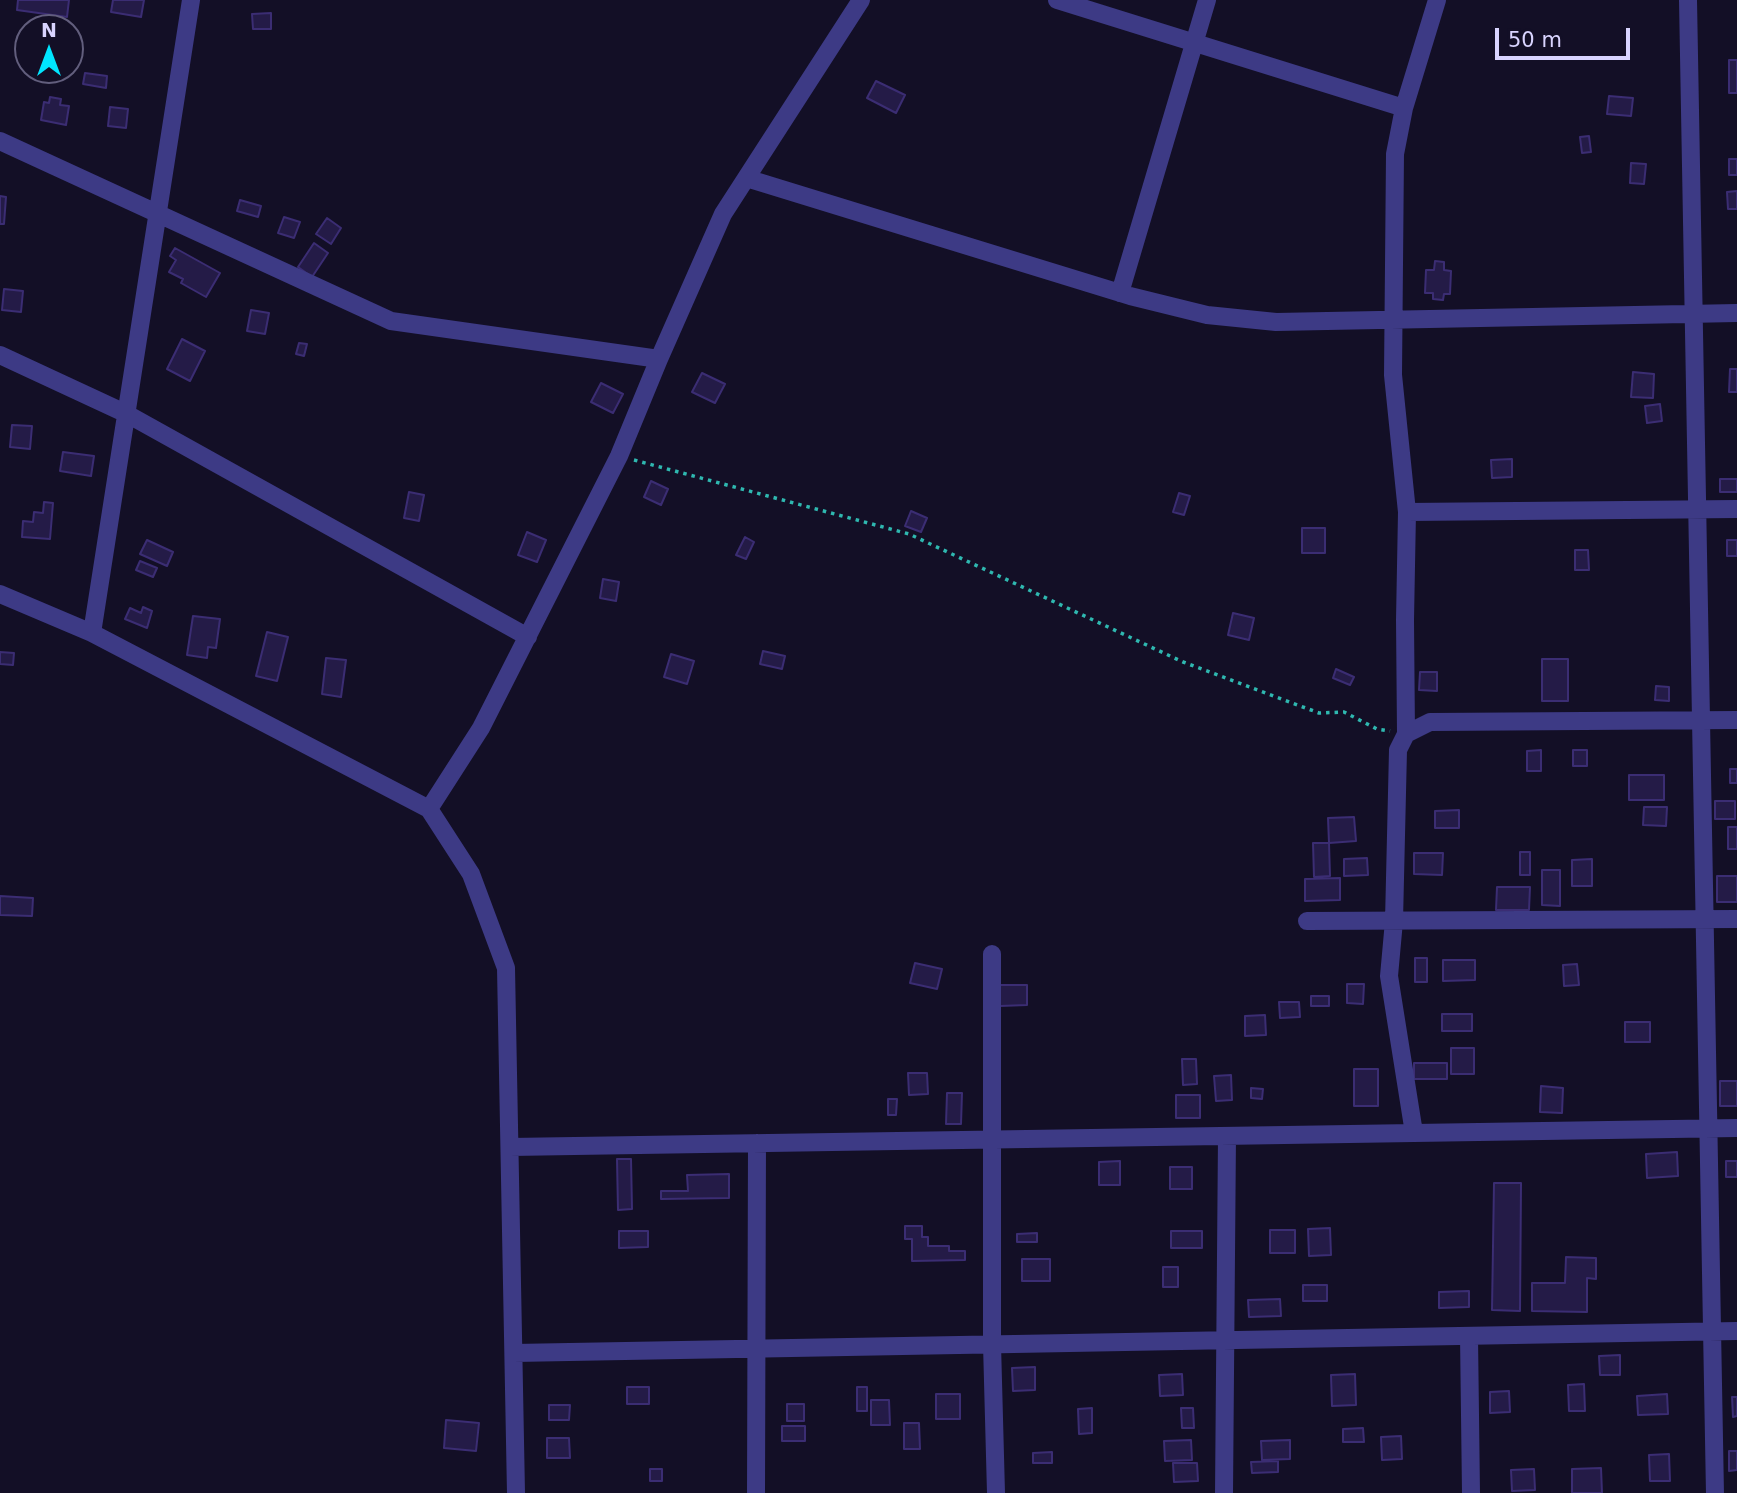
<!DOCTYPE html>
<html>
<head>
<meta charset="utf-8">
<style>
	body { margin:0 }
	#map { position:relative; width:1737px; height:1493px; overflow:hidden; background:#130f26; font-family:"DejaVu Sans",sans-serif }
	canvas { display:block }
	.north { position:absolute; left:14px; top:14px; width:70px; height:70px; box-sizing:border-box; background:#130f26; border:2px solid #625e7d; border-radius:50%; rotate:0deg; font-size:19px; font-weight:700; line-height:28px; text-align:center; color:#d9d4ff }
	.north::after { content:''; display:block; margin:auto; width:24px; height:32px; background:#00e5ff; clip-path:polygon(50% 0,100% 100%,50% 72%,0 100%) }
	.scale { position:absolute; left:1495px; top:28px; width:135px; height:32px; box-sizing:border-box; border:4px solid #d9d4ff; border-top:0; padding-left:9px; font-size:21px; line-height:24px; white-space:nowrap; color:#d9d4ff; -webkit-text-stroke:5px #130f26; paint-order:stroke }
</style>
</head>
<body>
<div id="map">
<canvas width="1737" height="1493"></canvas>
<div class="north">N</div>
<div class="scale">50 m</div>
</div>
<script>
const context = document.querySelector('canvas').getContext('2d');
context.lineJoin = 'round';
function fill(path, color) { context.fillStyle = color; context.fill(path, 'evenodd'); }
function stroke(path, color, width, dash) { context.strokeStyle = color; context.lineWidth = width; context.lineCap = dash ? 'butt' : 'round'; context.setLineDash(dash || []); context.stroke(path); }
const building = new Path2D(`
	M18,0H69L67,17L17,10Z
	M113,0H144L141,17L111,12Z
	M271,13V29H253L252,14Z
	M1729,60H1737V93H1729Z
	M85,73L107,76L106,88L83,84Z
	M876,81L905,95L896,113L867,98Z
	M1609,96L1633,98L1631,116L1607,114Z
	M50,97L61,99L60,105L69,106L66,125L41,120L44,102L49,103Z
	M110,107L128,109L126,128L108,126Z
	M1589,136L1591,152L1582,153L1580,137Z
	M1729,159H1737V175H1729Z
	M1631,163L1646,164L1644,184L1630,183Z
	M1737,191V209H1728L1727,192Z
	M0,196L6,197L4,224H0Z
	M240,200L261,206L258,217L237,211Z
	M284,217L300,222L294,238L278,233Z
	M327,218L341,228L331,244L316,234Z
	M314,243L328,253L312,277L298,267Z
	M175,248L220,273L206,297L181,283L183,279L169,272L176,260L170,256Z
	M1435,261L1444,262V270L1451,271L1450,294H1444L1443,300L1433,299V293H1425L1426,270H1434Z
	M4,289L23,291L21,312L2,310Z
	M251,310L269,313L265,334L247,331Z
	M182,339L205,351L190,381L167,369Z
	M299,343L307,344L304,356L296,354Z
	M1730,369H1737V392H1729Z
	M1633,372L1654,374L1653,398L1631,397Z
	M702,373L725,384L715,403L692,392Z
	M601,383L623,394L613,413L591,402Z
	M1660,404L1662,421L1647,423L1645,406Z
	M12,425L32,426L30,449L10,447Z
	M63,452L94,456L91,476L60,471Z
	M1512,459V477L1492,478L1491,460Z
	M1720,479H1737V492H1720Z
	M651,481L668,489L661,505L644,497Z
	M409,492L424,495L419,521L404,518Z
	M1179,493L1190,496L1184,515L1173,512Z
	M44,502L53,503L50,539L22,537L23,521L33,522L34,512L43,513Z
	M911,511L927,518L921,532L905,526Z
	M1302,528H1325V553H1302Z
	M527,532L546,540L537,562L518,555Z
	M745,537L754,542L746,559L736,555Z
	M147,540L173,552L167,566L140,554Z
	M1727,540H1737V556H1727Z
	M1575,550H1588L1589,570H1575Z
	M140,561L157,568L153,577L136,570Z
	M603,579L619,582L616,601L600,598Z
	M143,607L152,611L147,628L125,619L130,608L141,613Z
	M1233,613L1254,618L1249,640L1228,635Z
	M193,616L220,619L216,648L208,647L207,658L187,655Z
	M267,632L288,637L277,681L256,676Z
	M763,651L785,656L782,669L760,664Z
	M0,652L14,653L13,665L0,664Z
	M671,654L694,661L687,684L664,677Z
	M326,658L346,660L341,697L322,694Z
	M1542,659H1568V701H1542Z
	M1336,669L1354,677L1350,685L1333,678Z
	M1420,672H1437V691L1419,690Z
	M1656,686L1669,687V701L1655,700Z
	M1541,750V771H1527V751Z
	M1573,750H1587V766H1573Z
	M1730,769H1737V783H1730Z
	M1629,775H1664V800H1629Z
	M1715,801H1735V819H1715Z
	M1644,807H1667L1666,826L1643,825Z
	M1459,810V828H1435V811Z
	M1354,817L1356,841L1329,843L1328,818Z
	M1728,827H1737V849H1728Z
	M1313,843H1329L1330,876L1314,877Z
	M1520,852H1530V875H1520Z
	M1414,853H1443L1442,875L1414,874Z
	M1367,858L1368,875L1344,876V859Z
	M1592,859V886H1572V860Z
	M1542,870H1560V906L1542,905Z
	M1717,876H1737V902H1717Z
	M1340,878V900L1305,901V879Z
	M1497,887H1530L1529,910H1496Z
	M0,896L33,898L32,916L0,915Z
	M1415,958H1427V982H1415Z
	M1443,960H1475V980L1443,981Z
	M915,963L942,969L937,989L910,983Z
	M1577,964L1579,985L1564,986L1563,965Z
	M1347,984H1364L1363,1004L1347,1003Z
	M1000,985H1027V1005L1000,1006Z
	M1311,996H1329V1006H1311Z
	M1279,1002H1299L1300,1017L1280,1018Z
	M1442,1014H1472V1031H1442Z
	M1265,1015L1266,1035L1245,1036V1016Z
	M1625,1022H1650V1042H1625Z
	M1451,1048H1474V1074H1451Z
	M1182,1059H1196L1197,1084L1183,1085Z
	M1414,1063H1447V1079H1414Z
	M1354,1069H1378V1106H1354Z
	M908,1073H927L928,1094L909,1095Z
	M1231,1075L1232,1100L1216,1101L1214,1076Z
	M1720,1081H1737V1106H1720Z
	M1541,1086L1563,1088L1562,1113L1540,1112Z
	M1251,1088L1263,1089L1262,1099L1251,1098Z
	M947,1093H962L961,1124H946Z
	M1176,1095H1200V1118H1176Z
	M888,1099H897L896,1115H888Z
	M1677,1152L1678,1176L1647,1178L1646,1154Z
	M617,1159H631L632,1209L618,1210Z
	M1120,1161V1185H1099V1162Z
	M1726,1161H1737V1177H1726Z
	M1170,1167H1192V1189H1170Z
	M729,1174V1198L661,1199V1191H688L687,1175Z
	M1494,1183H1521L1520,1311L1492,1310Z
	M905,1226H922V1237H928V1246H949V1251H965V1260L912,1261V1239H905Z
	M1330,1228L1331,1255L1309,1256L1308,1229Z
	M1270,1230H1295V1253H1270Z
	M619,1231H648V1247L619,1248Z
	M1171,1231H1202V1248H1171Z
	M1037,1233V1242H1017V1234Z
	M1566,1257L1596,1258V1279L1587,1278V1312L1532,1311V1283H1565Z
	M1022,1259H1050V1281H1022Z
	M1163,1267H1178V1287H1163Z
	M1303,1285H1327V1301H1303Z
	M1469,1291V1307L1439,1308V1292Z
	M1280,1299L1281,1316L1249,1317L1248,1300Z
	M1620,1355V1375H1600L1599,1356Z
	M1035,1367V1390L1013,1391L1012,1368Z
	M1182,1374L1183,1395L1160,1396L1159,1375Z
	M1355,1374L1356,1405L1332,1406L1331,1375Z
	M1584,1384L1585,1411H1569L1568,1385Z
	M627,1387H649V1404H627Z
	M857,1387H867V1411H857Z
	M1509,1391L1510,1412L1490,1413V1392Z
	M936,1394H960V1419H936Z
	M1667,1394L1668,1414L1638,1415L1637,1396Z
	M1732,1397H1737V1416L1733,1417Z
	M871,1400H889L890,1425H871Z
	M787,1404H804V1421H787Z
	M549,1405H570L569,1420H549Z
	M1092,1408V1433L1079,1434L1078,1409Z
	M1181,1408H1193L1194,1428H1182Z
	M446,1420L479,1423L476,1451L444,1448Z
	M904,1423H919L920,1449H904Z
	M782,1426H805V1441H782Z
	M1363,1428L1364,1442H1343V1429Z
	M1401,1436L1402,1459L1382,1460L1381,1437Z
	M547,1438H569L570,1458H547Z
	M1191,1440L1192,1460L1165,1461L1164,1441Z
	M1290,1440V1459L1262,1460L1261,1441Z
	M1729,1451H1737V1470L1729,1471Z
	M1052,1452V1463H1033V1453Z
	M1669,1454L1670,1481H1650L1649,1455Z
	M1278,1461V1472L1252,1473L1251,1462Z
	M1173,1463H1197L1198,1481L1174,1482Z
	M1601,1468L1602,1493H1572V1469Z
	M650,1469H662V1481H650Z
	M1534,1469L1535,1490L1512,1491L1511,1470Z`);
fill(building, '#241b47');
stroke(building, '#3b2d73', 2);
stroke(new Path2D(`
	M634,460L909,534L1183,662L1319,713L1344,712L1377,729L1390,731`), '#2fb8b0', 3.5, [3.5, 5]);
stroke(new Path2D(`
	M1057,0L1404,108
	M1688,0L1715,1493
	M0,141L391,321L659,359
	M746,178L1130,296L1207,315L1276,322L1737,313
	M1120,293L1207,0
	M0,355L127,414L528,637
	M1407,512L1737,509
	M0,594L92,633L429,809L471,874L506,968L516,1493
	M92,633L191,0
	M1406,734L1405,620L1407,512L1393,375L1395,154L1404,108L1437,0
	M429,809L481,728L619,456L659,359L723,214L861,0
	M1307,921L1737,919
	M992,954V1344L996,1493
	M1414,1133L1389,976L1394,921L1398,750L1406,734L1430,722L1737,720
	M510,1147L1737,1128
	M1469,1336L1471,1493
	M514,1353L1737,1331
	M756,1493L757,1143
	M1224,1493L1227,1136`), '#3d3a85', 18);
</script>
</body>
</html>
